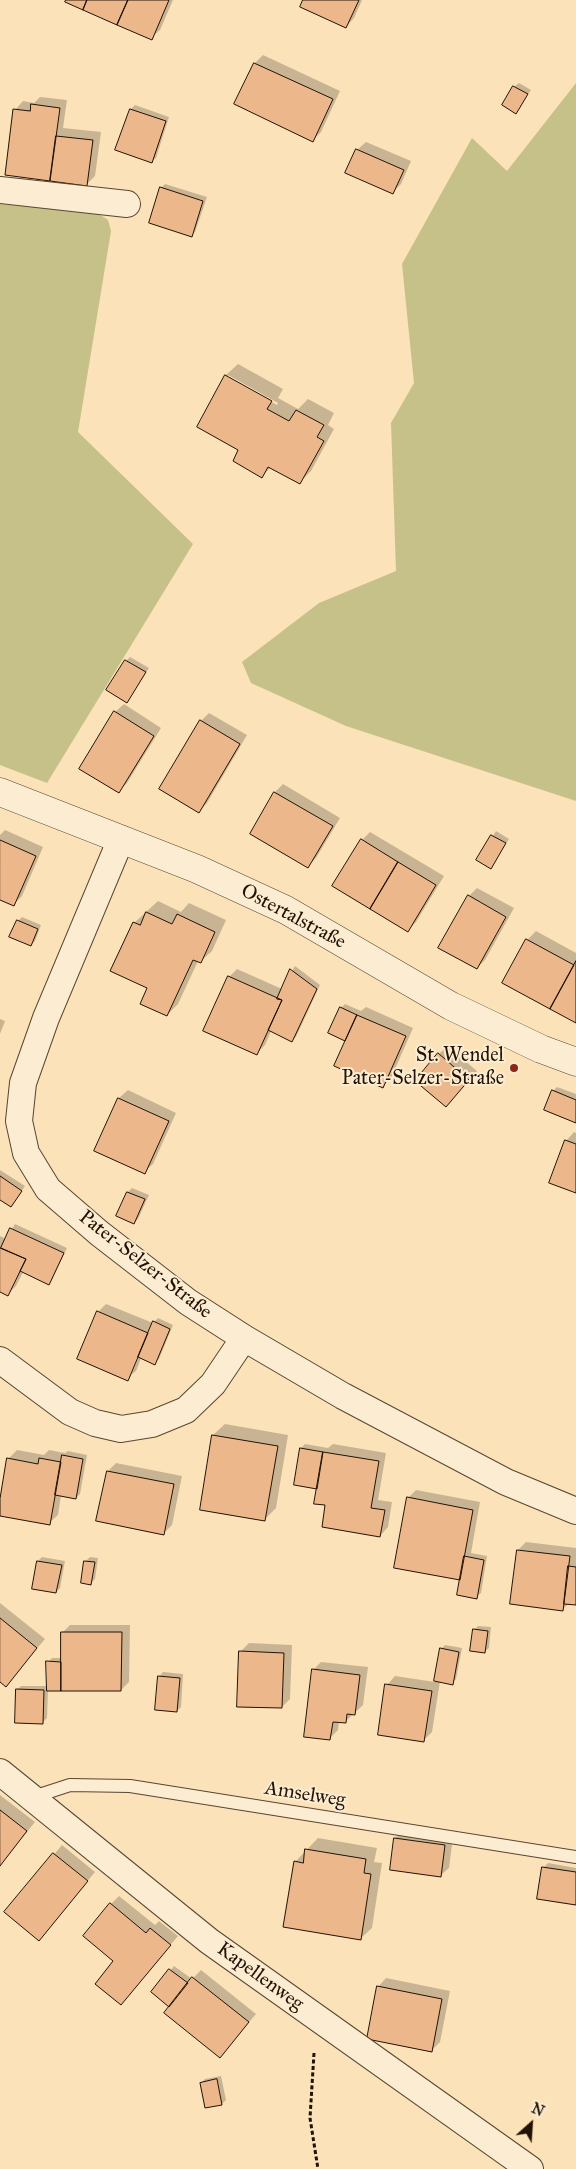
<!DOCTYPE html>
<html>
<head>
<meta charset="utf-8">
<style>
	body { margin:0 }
	#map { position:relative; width:576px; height:2169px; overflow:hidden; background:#fbe2b8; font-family:"IM FELL Great Primer",serif }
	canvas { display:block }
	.north { position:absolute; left:506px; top:2099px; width:50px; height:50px; -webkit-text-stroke:4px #fcecd1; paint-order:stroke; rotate:26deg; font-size:14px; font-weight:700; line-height:20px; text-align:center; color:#221205 }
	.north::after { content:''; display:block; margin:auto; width:18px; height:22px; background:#221205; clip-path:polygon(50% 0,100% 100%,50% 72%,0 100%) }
</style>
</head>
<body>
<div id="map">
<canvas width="576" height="2169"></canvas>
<div class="north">N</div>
</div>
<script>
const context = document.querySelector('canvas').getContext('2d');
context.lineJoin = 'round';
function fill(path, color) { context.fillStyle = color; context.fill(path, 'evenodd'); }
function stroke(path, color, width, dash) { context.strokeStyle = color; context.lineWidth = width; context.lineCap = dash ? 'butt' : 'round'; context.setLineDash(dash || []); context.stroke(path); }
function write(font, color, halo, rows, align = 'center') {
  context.font = font + ' "IM FELL Great Primer",serif'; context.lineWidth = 4; context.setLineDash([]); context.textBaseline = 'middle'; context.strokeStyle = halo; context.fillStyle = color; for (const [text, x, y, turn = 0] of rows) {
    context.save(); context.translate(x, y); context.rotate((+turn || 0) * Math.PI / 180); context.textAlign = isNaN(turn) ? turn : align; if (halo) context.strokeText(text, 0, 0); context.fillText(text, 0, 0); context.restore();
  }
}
fill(new Path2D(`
	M576,83V801L346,726L251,683L242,662L319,603L396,571L391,423L414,383L402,264L472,138L507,171Z
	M0,204L96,212L108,220L111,231L78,432L193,544L47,783L0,765Z`), '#c6c189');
fill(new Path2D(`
	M67,0H173L160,30L151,38Z
	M305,0H362L354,18L346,27Z
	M263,55L340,91L321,132L313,140L236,104L255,63Z
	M519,83L531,90L516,112L514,87Z
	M40,97L67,100L63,128L101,132L95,176L87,184L15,110L23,101L34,103Z
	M135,105L169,117L156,158L151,162L131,109Z
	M366,142L411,161L401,184L393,192L357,150Z
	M165,184L207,197L195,232L191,236L161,188Z
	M238,364L283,389L278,398L298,409L308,399L334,413L328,425L334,429L311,471L299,483L271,467L262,476L240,450L198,427L226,375ZM228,375L278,403L277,405L228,378Z
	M130,657L149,668L127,701L126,661Z
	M124,704L161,728L127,783L118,792L115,712Z
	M209,713L247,735L207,803L199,812L201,721Z
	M283,784L340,818L316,858L308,866L251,833L275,792Z
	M5,830L43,847L22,896L14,904L0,899V835Z
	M496,831L509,839L491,867L478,860Z
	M370,832L444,876L416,922L408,930L362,840Z
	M477,888L514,908L485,960L477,968L469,896Z
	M158,901L181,912L189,903L226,920L212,951L200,962L198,961L178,1004L167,1015L148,987L134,923Z
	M22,917L41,925L35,941L31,945L18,921Z
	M536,931L576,953V1022L504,983L527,940Z
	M295,966L320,985L296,1037L292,1041L271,1031L265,1045L256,1054L229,977L237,969L282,989Z
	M345,1004L361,1011L366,1007L413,1028L391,1078L383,1086L349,1035L345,1039L341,1008Z
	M0,1019L5,1021L0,1034Z
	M447,1046L477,1071L446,1106L439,1054Z
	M557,1087L576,1094V1122L553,1091Z
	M128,1090L176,1113L153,1164L144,1172L96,1150L119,1098Z
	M574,1132L576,1133V1191L566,1141Z
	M0,1170L25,1186L15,1201L0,1198Z
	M132,1188L149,1195L138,1219L134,1223L118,1215L128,1192Z
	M15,1224L67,1248L52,1280L48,1284L23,1272L16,1286L8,1294L0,1290V1236L6,1239Z
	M106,1304L153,1323L158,1318L173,1325L159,1359L155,1363L141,1358L136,1371L131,1375L139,1356H137L129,1375L131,1376L128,1379L98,1312Z
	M225,1424L288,1435L276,1508L264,1520L213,1435Z
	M305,1444L328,1448L333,1444L386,1453L378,1500L392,1502L388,1527L380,1536L327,1504L301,1448Z
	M17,1450L44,1455L49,1450L65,1453L68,1451L87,1455L80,1494L76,1498L61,1495L58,1515L49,1523L0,1514L8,1459Z
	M116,1463L182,1476L172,1525L164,1533L108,1471Z
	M416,1490L480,1502L471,1553L487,1556L481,1593L476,1597L461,1579L408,1498Z
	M526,1542L576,1548V1604L569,1603L563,1609L518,1550Z
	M42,1557L65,1561L60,1588L56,1592L38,1561Z
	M90,1557L98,1558L95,1579L91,1583L86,1561Z
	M0,1603L45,1639L6,1685L0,1680Z
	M70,1625H130L129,1682L121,1690L48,1689L47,1718L43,1722L17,1690L21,1686H48V1662L52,1658H62V1633Z
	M478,1626L491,1627L489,1648L484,1652L474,1630Z
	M249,1643L292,1645L290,1699L282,1707L240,1652Z
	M445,1645L462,1648L456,1679L452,1683L440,1681L432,1732L424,1740L387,1685L395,1676L435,1682L441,1649Z
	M321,1662L368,1667L363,1705L345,1722L339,1721L338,1730L330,1738L313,1670Z
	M163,1672L183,1674L181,1707L177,1711L159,1677Z
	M0,1795L35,1822L0,1865Z
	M404,1830L453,1837L449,1868L440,1876L395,1838Z
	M318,1838L377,1848L374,1862L382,1863L372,1928L360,1939L295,1862Z
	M62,1845L95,1872L39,1939L6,1912Z
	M548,1863L576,1868V1904L544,1867Z
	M119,1896L155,1925L159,1921L178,1936L121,2004L111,1904Z
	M174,1966L192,1979L201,1970L256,2014L220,2056L170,2006L152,1992Z
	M386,1978L450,1991L440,2042L432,2050L378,1987Z
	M221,2076L226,2100L222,2104L201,2083L205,2079Z`), '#0003');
const building = new Path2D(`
	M66,0H87L83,10L65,2Z
	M87,0H128L117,25L83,10Z
	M128,0H169L152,40L117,25Z
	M303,0H359L346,28L300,7Z
	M254,63L333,99L313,142L234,104Z
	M513,86L528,94L516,114L502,105Z
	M31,104L60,108L50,181L5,175L13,109L30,111Z
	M130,109L166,121L152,163L115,150Z
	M56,136L93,140L87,186L50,181Z
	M356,149L404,170L393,194L345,173Z
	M160,187L203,201L192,237L149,223Z
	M225,375L272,401L267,409L289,421L296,410L324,425L317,437L324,441L300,484L268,467L262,478L233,461L238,450L197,427Z
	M125,660L146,672L127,703L106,690Z
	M114,711L154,736L119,793L79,769Z
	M200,720L240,744L199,813L159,789Z
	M274,792L333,826L308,868L250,834Z
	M491,835L506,843L491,869L476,860Z
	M361,839L398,862L370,909L332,886Z
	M0,840L36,856L14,906L0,900Z
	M398,862L436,885L408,932L370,909Z
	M468,895L506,917L477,969L438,948Z
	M146,912L172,924L177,914L215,932L201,963L193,960L167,1016L140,1004L147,988L110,971L133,922L140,925Z
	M17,920L38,929L31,946L9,937Z
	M526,939L574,965L550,1009L502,983Z
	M576,961V1023L550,1009Z
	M290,969L317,989L292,1042L268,1030L282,1000L277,999Z
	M228,976L282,1000L257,1055L203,1031Z
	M340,1007L357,1015L345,1041L328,1033Z
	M357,1015L406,1036L383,1088L334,1066Z
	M438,1053L469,1080L446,1107L415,1081Z
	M552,1090L576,1100V1123L544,1110Z
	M118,1098L169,1121L145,1174L94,1151Z
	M565,1140L576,1144V1193L549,1183Z
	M0,1176L22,1191L11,1207L0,1200Z
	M127,1192L145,1199L134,1224L116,1216Z
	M10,1228L64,1253L49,1285L20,1271L26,1259L1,1248Z
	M0,1248L26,1259L8,1296L0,1292Z
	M97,1311L148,1333L128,1381L77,1359Z
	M153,1321L170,1329L155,1365L138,1357Z
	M212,1435L278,1446L265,1521L200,1510Z
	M300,1448L323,1452L317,1489L294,1485Z
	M323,1452L379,1461L371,1508L385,1510L380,1537L322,1527L325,1505L314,1504Z
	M62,1455L83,1459L76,1499L55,1495Z
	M7,1458L38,1464L39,1458L61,1462L50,1525L0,1516V1499Z
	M107,1471L174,1484L164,1535L96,1521Z
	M407,1497L473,1510L460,1580L394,1568Z
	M517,1550L570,1556L563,1611L510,1604Z
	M464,1556L484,1560L477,1599L457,1595Z
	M37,1561L62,1565L56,1593L32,1589Z
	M84,1561L95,1562L91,1585L81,1583Z
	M568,1566L576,1567V1605L564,1604Z
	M0,1618L37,1648L6,1687L0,1682Z
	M473,1629L488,1631L485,1653L470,1651Z
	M61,1632H122L121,1691H61Z
	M440,1648L459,1652L453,1685L434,1681Z
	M239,1651L284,1653L282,1708L237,1707Z
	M46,1661L61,1662V1691H47Z
	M312,1669L360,1675L355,1715L347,1714L346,1723L333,1722L330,1740L304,1737Z
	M158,1676L180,1678L177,1712L155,1710Z
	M385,1684L432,1691L424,1742L378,1735Z
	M16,1689L44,1690L43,1724L15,1723Z
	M0,1810L27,1831L0,1866Z
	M394,1838L445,1845L441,1877L390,1870Z
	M305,1849L366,1859L364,1873L371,1874L361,1940L283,1927L294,1861L303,1863Z
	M53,1853L88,1881L39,1941L4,1912Z
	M542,1867L576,1872V1905L537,1899Z
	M110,1903L146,1933L150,1928L171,1945L121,2005L95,1984L113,1961L83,1936Z
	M169,1969L188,1983L169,2007L151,1992Z
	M192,1977L249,2022L220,2058L164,2013Z
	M377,1986L442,1999L432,2052L367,2039Z
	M217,2079L222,2105L205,2108L200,2083Z`);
fill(building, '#ecb78a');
stroke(building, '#221205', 1);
const service = new Path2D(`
	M30,1798L70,1785L130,1786L576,1857`);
const minor = new Path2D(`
	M0,190L127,204
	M121,839L46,1018L23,1083L19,1121L26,1153L48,1189L99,1233L188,1302L244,1338L343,1396L506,1482L576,1511
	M0,1360L70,1412L95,1423L121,1429L152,1424L186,1410L213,1384L244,1338
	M0,1772L209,1941L530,2169`);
const tertiary = new Path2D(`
	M0,792L197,869L286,910L451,1006L541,1049L576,1062`);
stroke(service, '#584632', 14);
stroke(minor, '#584632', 28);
stroke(tertiary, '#584632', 29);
stroke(new Path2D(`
	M314,2053L310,2118L318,2169`), '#221205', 3, [4, 2.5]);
stroke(service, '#fcecd1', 12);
stroke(minor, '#fcecd1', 26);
stroke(tertiary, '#fcecd1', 28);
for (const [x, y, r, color] of [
	[514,1068,5,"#8f2418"]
]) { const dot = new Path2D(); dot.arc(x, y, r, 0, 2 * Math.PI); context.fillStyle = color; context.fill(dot); stroke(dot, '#fcecd1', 2); }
write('20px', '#221205', '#fcecd1', [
	["Ostertalstraße",293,917,28],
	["Pater-Selzer-Straße",145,1265,38],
	["Amselweg",305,1795,9],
	["Kapellenweg",260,1977,36]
]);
write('20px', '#221205', '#fcecd1', [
	["St. Wendel",504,1056],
	["Pater-Selzer-Straße",504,1079]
], 'right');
</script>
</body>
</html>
